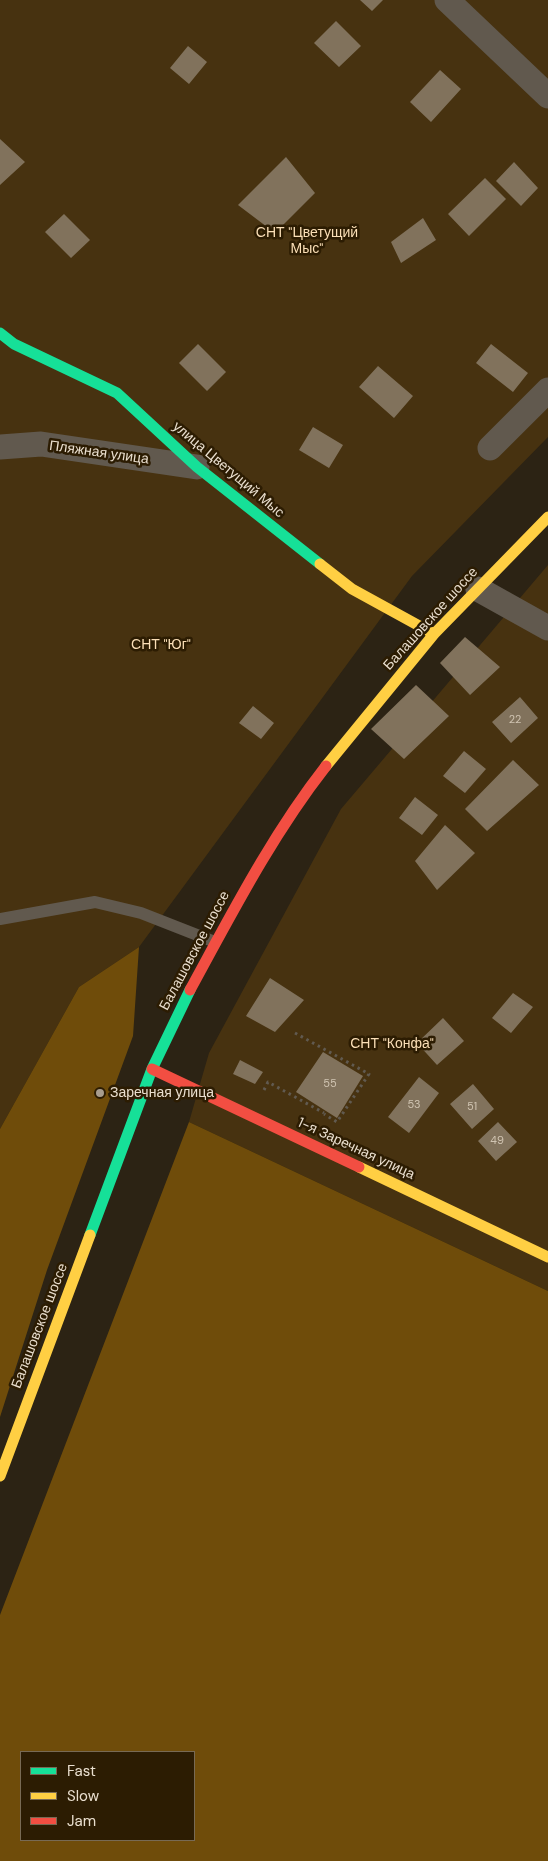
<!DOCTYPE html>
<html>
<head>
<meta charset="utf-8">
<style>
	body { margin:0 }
	#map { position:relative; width:548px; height:1861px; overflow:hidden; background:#2c2314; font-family:"DM Sans",sans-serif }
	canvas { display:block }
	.legend { position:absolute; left:20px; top:1751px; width:175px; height:90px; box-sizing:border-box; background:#2c1c02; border:1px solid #786a54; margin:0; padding:6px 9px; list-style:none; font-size:15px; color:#eadfcf }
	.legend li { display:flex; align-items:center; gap:10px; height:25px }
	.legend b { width:25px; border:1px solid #786a54 }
</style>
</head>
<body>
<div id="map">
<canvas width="548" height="1861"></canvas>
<ul class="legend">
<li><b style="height:6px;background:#16e098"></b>Fast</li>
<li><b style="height:6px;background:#ffcf43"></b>Slow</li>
<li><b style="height:6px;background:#f24e42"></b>Jam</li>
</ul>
</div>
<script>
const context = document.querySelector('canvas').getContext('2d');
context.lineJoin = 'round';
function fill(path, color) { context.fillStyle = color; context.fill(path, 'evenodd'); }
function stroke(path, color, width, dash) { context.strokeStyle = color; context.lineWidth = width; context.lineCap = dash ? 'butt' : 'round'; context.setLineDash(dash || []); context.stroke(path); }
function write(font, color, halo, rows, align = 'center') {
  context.font = font + ' "DM Sans",sans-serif'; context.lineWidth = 5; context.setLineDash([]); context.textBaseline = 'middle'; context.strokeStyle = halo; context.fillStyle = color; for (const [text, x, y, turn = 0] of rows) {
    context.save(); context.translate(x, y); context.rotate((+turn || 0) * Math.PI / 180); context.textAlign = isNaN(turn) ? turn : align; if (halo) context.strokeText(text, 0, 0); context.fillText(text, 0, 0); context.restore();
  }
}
fill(new Path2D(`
	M0,0H548V437L412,576L139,947L79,987L0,1129Z
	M548,565V1291L189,1122L209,1053L341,809Z`), '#473210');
fill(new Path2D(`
	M139,947L133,1036L47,1270L0,1417V1129L79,987Z
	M189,1122L548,1291V1861H0V1615ZM194,1752V1840H21V1752Z`), '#6f4c0a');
fill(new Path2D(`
	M360,0H383L372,11Z
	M336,21L361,46L339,67L314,43Z
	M188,46L207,62L189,84L170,68Z
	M440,70L461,89L431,122L410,102Z
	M0,139L25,162L0,185Z
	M286,157L315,193L275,233L238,205Z
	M514,162L538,188L521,206L496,181Z
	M485,178L506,199L469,236L448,214Z
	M64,214L90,240L71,258L45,232Z
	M423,218L436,240L401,263L391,242Z
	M198,344L226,372L207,391L179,363Z
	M491,344L528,373L513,392L476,363Z
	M378,366L413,396L394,418L359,387Z
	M313,427L343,445L329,468L299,450Z
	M465,637L500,667L470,695L440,663Z
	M416,685L449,716L404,759L371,729Z
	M520,697L538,718L511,743L492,722Z
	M253,706L274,723L261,739L239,723Z
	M464,751L486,769L465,793L443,776Z
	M513,760L539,785L487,831L465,809Z
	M415,797L438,815L422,835L399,818Z
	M445,825L475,853L437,890L415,861Z
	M270,978L304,1000L275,1032L246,1016Z
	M513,993L533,1007L511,1033L492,1018Z
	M443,1018L464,1041L437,1065L417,1043Z
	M323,1052L363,1076L337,1118L296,1092Z
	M240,1060L263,1072L255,1084L233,1074Z
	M419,1077L439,1093L409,1133L388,1117Z
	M473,1084L494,1109L472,1129L450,1104Z
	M498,1122L517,1142L496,1161L478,1141Z`), '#81725c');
stroke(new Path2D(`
	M295,1033L369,1074L337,1122L324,1114
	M264,1090L268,1082L324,1113`), '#615a50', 3, [2.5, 4]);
stroke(new Path2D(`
	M0,919L95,902L141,913L215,942`), '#61594e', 12);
stroke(new Path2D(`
	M447,0L548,96
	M0,447L41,444L197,467
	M490,448L548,390
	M478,589L548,628`), '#61594e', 25);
stroke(new Path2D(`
	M0,333L14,344L117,393L197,467L320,564
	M90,1235L152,1069L190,990`), '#16e098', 11);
stroke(new Path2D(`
	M320,564L352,589L434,634
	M326,766L434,634L548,517
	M359,1167L548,1257
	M0,1476L90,1235`), '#ffcf43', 11);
stroke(new Path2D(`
	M190,990C232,913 272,835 326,766
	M152,1069L359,1167`), '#f24e42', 11);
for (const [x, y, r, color] of [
	[100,1093,5,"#a89d8e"]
]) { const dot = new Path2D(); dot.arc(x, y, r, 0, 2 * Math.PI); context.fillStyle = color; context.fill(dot); stroke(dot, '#2c1c02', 2); }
write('11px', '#d0c4b2', null, [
	["22",515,720],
	["55",330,1084],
	["53",414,1105],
	["51",472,1107],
	["49",497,1141]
]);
write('14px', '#fbdfb7', '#2c1c02', [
	["СНТ \"Цветущий",307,233],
	["Мыс\"",307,249],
	["СНТ \"Юг\"",161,645],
	["СНТ \"Конфа\"",392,1044]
]);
write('14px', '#eadfcf', '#2c1c02', [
	["Пляжная улица",99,453,8],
	["улица Цветущий Мыс",228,470,40],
	["Балашовское шоссе",431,619,-48],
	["Балашовское шоссе",195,951,-62],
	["1-я Заречная улица",356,1149,25],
	["Балашовское шоссе",40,1326,-69]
]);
write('14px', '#eadfcf', '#2c1c02', [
	["Заречная улица",110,1093]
], 'left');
</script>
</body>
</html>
